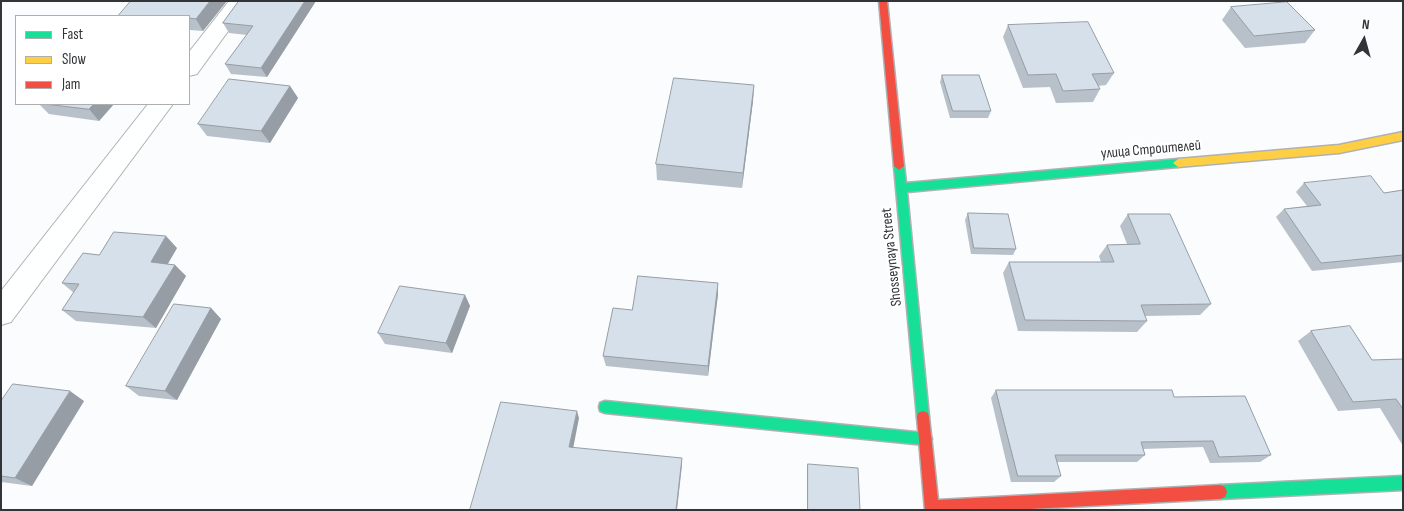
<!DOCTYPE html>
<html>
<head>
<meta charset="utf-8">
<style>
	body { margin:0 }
	#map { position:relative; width:1404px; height:511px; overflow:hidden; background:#fafcfd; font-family:"Sofia Sans Condensed",sans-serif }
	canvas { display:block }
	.frame { position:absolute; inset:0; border:2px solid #323437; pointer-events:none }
	.legend { position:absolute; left:15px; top:15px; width:175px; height:90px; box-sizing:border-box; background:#fff; border:1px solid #adaeaf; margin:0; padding:6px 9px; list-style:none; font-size:15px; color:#323437 }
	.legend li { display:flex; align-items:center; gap:10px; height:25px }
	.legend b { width:25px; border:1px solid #adaeaf }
	.north { position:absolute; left:1339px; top:15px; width:50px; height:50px; -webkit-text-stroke:4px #fff; paint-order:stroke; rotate:7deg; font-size:14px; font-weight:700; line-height:20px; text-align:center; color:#323437 }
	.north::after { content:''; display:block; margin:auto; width:18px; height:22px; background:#323437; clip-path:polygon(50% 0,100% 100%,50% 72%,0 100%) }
</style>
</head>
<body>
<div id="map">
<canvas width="1404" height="511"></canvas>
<div class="frame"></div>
<ul class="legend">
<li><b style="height:6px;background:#16e098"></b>Fast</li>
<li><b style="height:6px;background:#ffcf43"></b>Slow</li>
<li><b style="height:6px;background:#f24e42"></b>Jam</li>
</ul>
<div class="north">N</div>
</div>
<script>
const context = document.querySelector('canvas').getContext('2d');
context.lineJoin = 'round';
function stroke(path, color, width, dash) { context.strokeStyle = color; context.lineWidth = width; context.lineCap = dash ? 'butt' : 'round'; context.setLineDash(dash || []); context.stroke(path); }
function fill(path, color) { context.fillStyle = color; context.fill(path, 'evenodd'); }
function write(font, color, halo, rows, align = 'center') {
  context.font = font + ' "Sofia Sans Condensed",sans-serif'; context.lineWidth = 4.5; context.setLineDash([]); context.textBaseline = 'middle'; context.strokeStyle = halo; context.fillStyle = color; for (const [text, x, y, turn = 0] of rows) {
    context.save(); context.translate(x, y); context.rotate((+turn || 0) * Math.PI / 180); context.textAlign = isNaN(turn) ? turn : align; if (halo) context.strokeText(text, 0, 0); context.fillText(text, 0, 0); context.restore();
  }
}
const street = new Path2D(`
	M229,1H250L197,74L189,76V52Z
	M148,104H173L11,322L1,325V291Z`);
const fast = new Path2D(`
	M1178,159L1183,163L1178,167L907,192L929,417L928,421L923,423L918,421L917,417L896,188L894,166L895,163L899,162L904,166L906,183Z
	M605,401L925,433L930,435L932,439L930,443L925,445L605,413L600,411L599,407L600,403Z
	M1403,476V490L1220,499L1215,497L1213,492L1215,487L1220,485Z`);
const slow = new Path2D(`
	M1403,132V140L1339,153L1178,167L1173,163L1178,159L1339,145Z`);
const jam = new Path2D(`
	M879,1H887L904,166L899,170L894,166Z
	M923,411L928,413L929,417L938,500L1220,485L1225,487L1227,492L1225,497L1220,499L1011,510H925L917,417L918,413Z`);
stroke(street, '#afb1b2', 2);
stroke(fast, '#afb1b2', 3);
stroke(slow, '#afb1b2', 3);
stroke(jam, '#afb1b2', 3);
fill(street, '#feffff');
fill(fast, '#16e098');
fill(slow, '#ffcf43');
fill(jam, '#f24e42');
fill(new Path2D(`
	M227,1L203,31L190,30L189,31V16Z
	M239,1H316L267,77L231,74L225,64L247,35L229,33L223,23Z
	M1231,7L1315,30L1305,43L1245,48L1222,20Z
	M1008,25L1114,73L1106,85L1098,86L1100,89L1093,102L1056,103L1050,87L1023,88L1003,37Z
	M942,75L991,111L988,118H950L940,82Z
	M754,85L753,101L742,188L657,180L656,164Z
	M290,86L298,98L270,143L207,136L198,124Z
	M39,104H114L99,121L49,114Z
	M1304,183L1384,193L1403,190V262L1312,271L1276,217L1284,209L1307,206L1296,192Z
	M968,213L1016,249L1013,255L971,254L965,220Z
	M1128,214L1211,304L1200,315L1145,316L1147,321L1137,332L1018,331L1003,273L1009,262H1101L1099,256L1107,245L1127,244L1120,226Z
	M177,248L168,264L175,265L186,276L156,328L76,321L62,310L74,293L62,283Z
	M718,294L708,376L606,366L603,356L632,310Z
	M465,295L470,306L452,353L385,344L378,333Z
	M211,308L221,319L177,400L139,396L126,386Z
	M1311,331L1372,360L1403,359V446L1380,408L1338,411L1298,341Z
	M996,390L1174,397L1271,455L1260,462L1210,463L1203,447L1143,449L1145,455L1137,462H1057L1061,476L1054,482H1011L991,398Z
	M1,401H84L32,486L1,482Z
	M808,464L860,510H807V469Z`), '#b8c1c9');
fill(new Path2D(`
	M210,1H227L203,31L196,19Z
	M305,1H316L267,77L261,68Z
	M754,85L753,101L742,188L743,173Z
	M290,86L298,98L270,143L261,131Z
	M94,104H114L99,121L89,109Z
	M166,236L177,248L162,273L151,262Z
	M175,265L186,276L156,328L143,317Z
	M718,283V294L708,376V366Z
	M465,295L470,306L452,353L446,343Z
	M211,308L221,319L177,400L165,391Z
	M70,391L84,401L32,486L15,478Z
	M577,411L579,418L572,454L569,447Z
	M682,458V465L677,510H676Z`), '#969da4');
const building = new Path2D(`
	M131,1H210L196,19L189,18V16H118Z
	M239,1H305L261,68L225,64L253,26L223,23Z
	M1287,2L1315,30L1254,36L1231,7Z
	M1088,22L1114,73L1092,74L1100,89L1063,91L1056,74L1028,75L1008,25Z
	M942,75H979L991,111H953Z
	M674,78L754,85L743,173L656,164Z
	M229,79L290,86L261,131L198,124Z
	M45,104H94L89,109Z
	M1371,176L1384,193L1403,190V255L1321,263L1284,209L1321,205L1304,183Z
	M968,213L1008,214L1016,249L974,248Z
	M1128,214H1170L1211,304L1141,305L1147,321L1025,320L1009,262H1114L1107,245L1140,244Z
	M114,232L166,236L151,262L175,265L143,317L62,310L79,284L62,283L83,253L99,255Z
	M638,276L718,283L708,366L603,356L613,308L632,310Z
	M400,286L465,295L446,343L378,333Z
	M174,304L211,308L165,391L126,386Z
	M1350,326L1372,360L1403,359V409L1396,399L1353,402L1311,331Z
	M13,384L70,391L15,478L1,476V401Z
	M996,390H1172L1174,397L1245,396L1271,455L1219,457L1213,441L1141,442L1145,455H1055L1061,476H1018Z
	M501,402L577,411L569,447L682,458L676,510H470Z
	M808,464L858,468L860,510H808Z`);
fill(building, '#d6e0ea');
stroke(building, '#969da4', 1);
write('15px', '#323437', '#fff', [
	["улица Строителей",1151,150,-5],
	["Shosseynaya Street",892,257,-96]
]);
</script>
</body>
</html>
